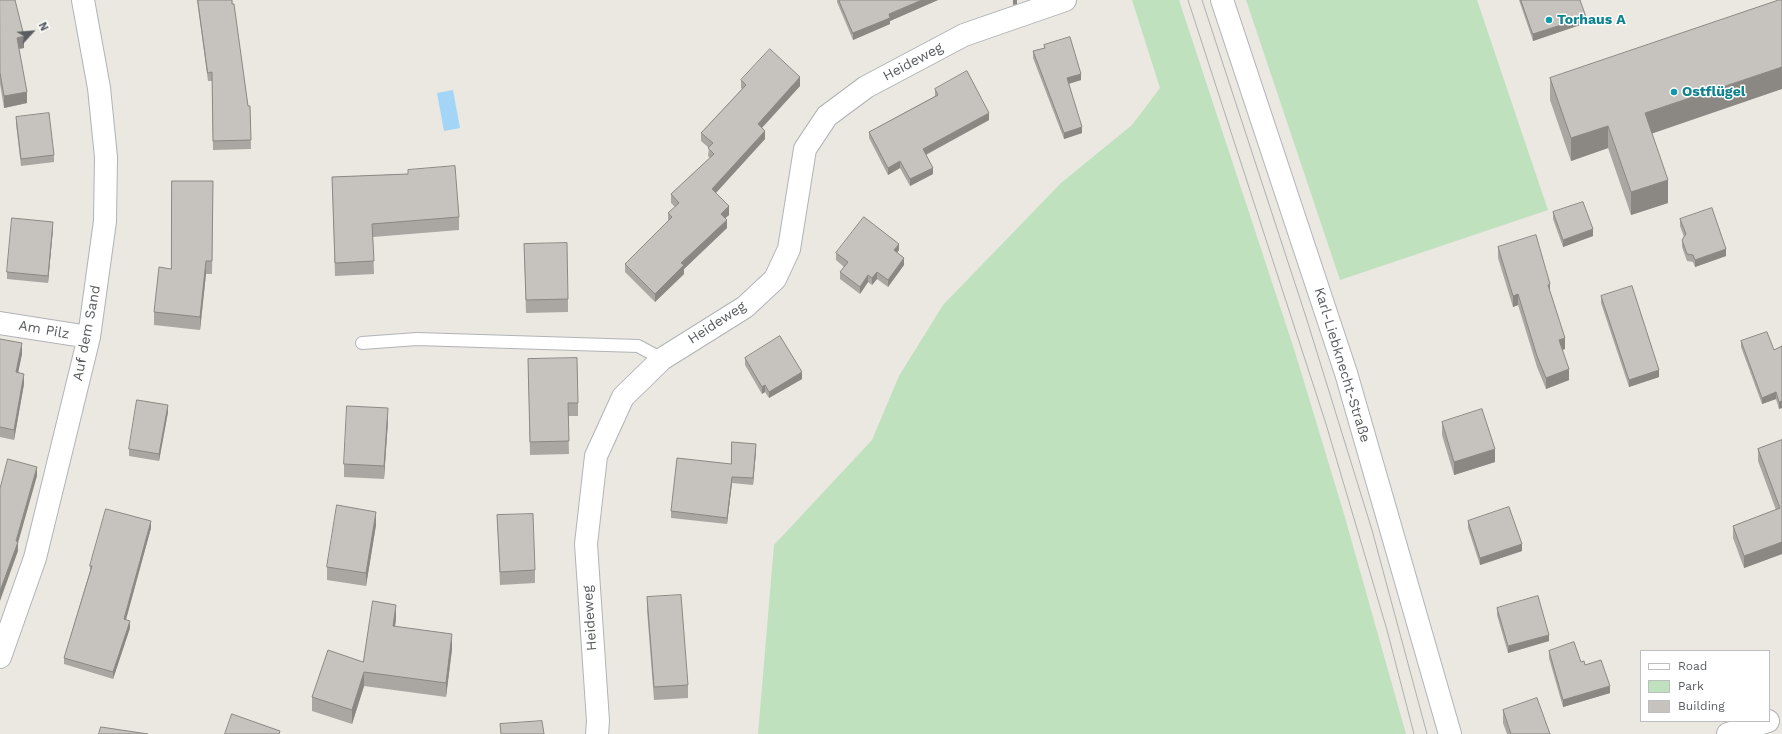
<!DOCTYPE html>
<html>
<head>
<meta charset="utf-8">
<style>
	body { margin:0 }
	#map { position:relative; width:1782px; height:734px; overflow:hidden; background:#eae8e0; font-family:"Work Sans",sans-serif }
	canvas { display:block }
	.legend { position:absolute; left:1640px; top:650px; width:130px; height:72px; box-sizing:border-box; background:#fff; border:1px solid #bdbebf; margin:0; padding:5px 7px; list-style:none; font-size:12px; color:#595c60 }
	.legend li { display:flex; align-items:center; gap:8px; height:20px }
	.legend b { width:20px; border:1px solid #bdbebf }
	.north { position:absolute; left:12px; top:12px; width:40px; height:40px; -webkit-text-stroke:3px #fff; paint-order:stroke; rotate:64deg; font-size:11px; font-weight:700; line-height:16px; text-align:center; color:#595c60 }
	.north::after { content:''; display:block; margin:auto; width:14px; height:18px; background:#595c60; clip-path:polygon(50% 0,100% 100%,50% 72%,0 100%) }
</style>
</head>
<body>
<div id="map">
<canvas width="1782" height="734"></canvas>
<ul class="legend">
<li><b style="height:5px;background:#fff"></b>Road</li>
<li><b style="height:11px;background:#bfe1be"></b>Park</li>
<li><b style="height:11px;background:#c6c2bd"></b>Building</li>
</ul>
<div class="north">N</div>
</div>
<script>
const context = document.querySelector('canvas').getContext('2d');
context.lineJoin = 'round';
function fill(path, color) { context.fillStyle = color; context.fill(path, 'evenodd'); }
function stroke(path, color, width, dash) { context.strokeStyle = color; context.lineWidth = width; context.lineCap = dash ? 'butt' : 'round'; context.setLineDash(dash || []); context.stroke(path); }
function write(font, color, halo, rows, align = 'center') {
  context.font = font + ' "Work Sans",sans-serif'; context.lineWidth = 3; context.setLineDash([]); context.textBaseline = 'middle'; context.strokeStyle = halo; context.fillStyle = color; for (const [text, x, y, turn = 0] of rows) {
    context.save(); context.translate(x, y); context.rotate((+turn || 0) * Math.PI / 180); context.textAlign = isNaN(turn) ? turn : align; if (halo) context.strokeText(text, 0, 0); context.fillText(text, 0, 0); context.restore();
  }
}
fill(new Path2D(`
	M1132,0H1179L1295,352L1344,514L1406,734H758L774,545L872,440L899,376L943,305L1061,183L1132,125L1160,88Z
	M1246,0H1477L1548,210L1340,280Z`), '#bfe1be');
fill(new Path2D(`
	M453,90L460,128L444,131L437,93Z`), '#a3d5f7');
const lane = new Path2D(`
	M362,343L417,339L638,346L662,359`);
const street = new Path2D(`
	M0,323L89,337
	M0,657L35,558L89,337L105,221L106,157L99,88L83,0
	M597,734L598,721L586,544L596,456L623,397L662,359L745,307L775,279L789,249L805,149L827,116L866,87L964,35L1065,0
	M1728,734L1768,721`);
const secondary = new Path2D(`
	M1222,0L1346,373L1450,734`);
stroke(lane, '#b1b3b7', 14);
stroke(street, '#b1b3b7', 24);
stroke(secondary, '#b0b3b7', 24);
stroke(lane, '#fff', 12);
stroke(street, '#fff', 22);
stroke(secondary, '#fff', 22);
stroke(new Path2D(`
	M1188,0L1326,424L1387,630L1414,734
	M1202,0L1306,317L1372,530L1427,734`), '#afb0b0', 1);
fill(new Path2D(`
	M0,0L24,48L19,49L27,103L4,108L0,84Z
	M197,0H232L248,106H250L251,149L213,150L212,81H208Z
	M837,0H938L890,21V24L853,40L837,2Z
	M1519,0H1580L1586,23L1533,41Z
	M1044,45L1081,80L1069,84L1082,133L1064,139L1033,58V51L1044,48Z
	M1550,78L1652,133L1668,203L1631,215L1608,148L1571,161L1550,100Z
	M741,80L800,86L762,128L765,139L716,193L729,215L725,218L727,228L684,269V274L655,302L625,272V264L668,221V213L675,207L671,203V194L710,158L708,156L709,148L701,141V133L742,89L741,88Z
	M935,89L989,120L926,155L933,174L910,186L900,168L888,175L869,138V132L935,96Z
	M16,117L54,155V162L21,166L16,124Z
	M408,170L459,217V230L373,237L374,274L335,276L332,177L408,174Z
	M213,181L212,274H206L200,330L154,325V312L171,269Z
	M1553,212L1593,236L1563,247L1553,219Z
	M1680,219L1726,256L1695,267L1693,262L1687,261L1682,247V240L1684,237L1680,226Z
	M53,229L48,283L7,279V272Z
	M524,244L568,299V312L526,313Z
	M1498,247L1550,292L1565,349L1562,350L1569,380L1546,389L1537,367L1518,305L1513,307L1498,258Z
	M899,250L897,253L904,265L888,287L877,279L872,285L868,282L860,294L840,279V272L844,267L836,260V253Z
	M1601,296L1659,377L1629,387L1601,303Z
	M0,339L22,354L18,372L24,384L14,440L0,437Z
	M1741,341L1774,350L1782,346L1779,409L1776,399L1762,404L1741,347Z
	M745,358L802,379L769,398L765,392L762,394L745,365Z
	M528,359L578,403V416H568L569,454L530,455Z
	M168,412L159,461L129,456V449Z
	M388,421L384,479L344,477V464Z
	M1442,422L1495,462L1454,475L1442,435Z
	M1782,440V554L1744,568L1733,538V526L1776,510L1758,461V449Z
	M756,451L753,485L732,483L727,524L671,518V511L731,464Z
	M497,515L535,570V583L500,585Z
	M1468,521L1522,551L1480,565L1468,528Z
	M376,525L366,586L327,580V567Z
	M151,528L126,620L130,628L113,679L64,664V658L90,571V566Z
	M647,597L688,685V698L654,700L647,610Z
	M1497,608L1549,641L1508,653L1497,615Z
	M396,619L395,626L452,649L446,697L364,686L352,724L312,711V697L363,662Z
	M1549,651L1581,662L1585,665L1610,693L1563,707L1549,658Z
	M1503,710L1550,734H1507L1503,723Z`), '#aaa7a3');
fill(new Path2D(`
	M922,0H938L890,21V24L853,40V33L889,14Z
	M1013,0H1017V4L1013,5Z
	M1586,17V23L1533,41V34Z
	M24,36V48L17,49V38Z
	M1782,67V89L1645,136V113Z
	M1081,74V80L1067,84V78Z
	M800,77V86L758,132V124Z
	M27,92V103L4,108V96Z
	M989,113V120L923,156V149Z
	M1608,126V148L1571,161V138Z
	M1082,127V133L1064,139V133Z
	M765,131V139L712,197V189Z
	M900,161V168L888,175V168Z
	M933,168V174L910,186V179Z
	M1668,180V203L1631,215V192Z
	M729,206V215L721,222V214Z
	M727,220V228L684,269V274L655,302V294L681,263Z
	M53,222V229L48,283V276Z
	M1593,229V236L1563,247V240Z
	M899,244V250L894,257V250Z
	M1726,249V256L1695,267V260Z
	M904,258V265L888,287V280Z
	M206,261V274L200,330V317Z
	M877,272V279L872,285V278Z
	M868,275V282L860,294V287Z
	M1550,284V295L1548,285Z
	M1518,294V305L1513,307V296Z
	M1565,338V349L1559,351V340Z
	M22,343V354L16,383V372Z
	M1569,369V380L1546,389V378Z
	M1659,370V377L1629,387V380Z
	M802,372V379L769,398V392Z
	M24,374V384L14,440V430Z
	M765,385V392L762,394V387Z
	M1776,392V399L1762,404V398Z
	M1782,401V408L1779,409V402Z
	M168,405V412L159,461V454Z
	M388,408V421L384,479V466Z
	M756,444V451L753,485V478Z
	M1495,449V462L1454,475V462Z
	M37,467V476L18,543V551L0,601V591L16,541Z
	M732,477V483L727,524V518Z
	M376,512V525L366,586V573Z
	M151,521V528L124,626V619Z
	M1782,542V554L1744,568V556Z
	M1522,544V551L1480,565V558Z
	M396,605V619L393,640V626Z
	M130,621V628L113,679V672Z
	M452,634V649L446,697V683Z
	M1549,635V641L1508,653V646Z
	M364,672V686L352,724V710Z
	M1610,686V693L1563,707V700Z`), '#8b8884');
const building = new Path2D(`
	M0,0H15L24,36L17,38L27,92L4,96L0,73Z
	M198,0H232V4H234L248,106H250L251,140L213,141L212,72L208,73Z
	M839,0H922L889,14L890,18L853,33Z
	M1521,0H1580L1586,17L1533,34Z
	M1779,0H1782V67L1645,113L1668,180L1631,192L1608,126L1571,138L1550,78Z
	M1070,37L1081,74L1067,78L1082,127L1064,133L1033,51L1045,48L1044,45Z
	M770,49L800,77L758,124L765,131L712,189L729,206L721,214L727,220L681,263L684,265L655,294L625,264L672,217L668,213L679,203L671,194L714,154L708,148L713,143L701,133L746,85L741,80Z
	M967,71L989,113L923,149L933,168L910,179L900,161L888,168L869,132L938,95L935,89Z
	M49,113L54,155L21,159L16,117Z
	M455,166L459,217L372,224L374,261L335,263L332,177L408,174V170Z
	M172,181H213L212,261H206L200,317L154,312L159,267L171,269Z
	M1583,202L1593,229L1563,240L1553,212Z
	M1712,208L1726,249L1695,260L1693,255L1687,254L1682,240L1686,234L1680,219Z
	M864,217L899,244L894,250L904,258L888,280L877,272L872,278L868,275L860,287L840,272L848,262L836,253Z
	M12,218L53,222L48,276L7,272Z
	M1536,235L1550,284L1548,285L1565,338L1559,340L1569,369L1546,378L1537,356L1518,294L1513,296L1498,247Z
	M567,243L568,299L526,300L524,244Z
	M1632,286L1659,370L1629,380L1601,296Z
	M1767,332L1774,350L1782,346V401L1779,402L1776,392L1762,398L1741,341Z
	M780,336L802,372L769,392L765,385L762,387L745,358Z
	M0,339L22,343L16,372L24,374L14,430L0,427Z
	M577,358L578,403H568L569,441L530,442L528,359Z
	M137,400L168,405L159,454L129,449Z
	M347,406L388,408L384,466L344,464Z
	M1482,409L1495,449L1454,462L1442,422Z
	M1782,440V542L1744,556L1733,526L1780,508L1758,449Z
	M732,442L756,444L753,478L732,477L727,518L671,511L677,458L731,464Z
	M8,459L37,467L16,541L18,542L0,591V489Z
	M337,505L376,512L366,573L327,567Z
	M1509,507L1522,544L1480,558L1468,521Z
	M106,509L151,521L124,619L130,621L113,672L64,658L92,566H90Z
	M533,514L535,570L500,572L497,515Z
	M681,595L688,685L654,687L647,597Z
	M1538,596L1549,635L1508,646L1497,608Z
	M373,601L396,605L393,626L452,634L446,683L364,672L352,710L312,697L328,650L363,662Z
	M1574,642L1581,662L1584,661L1585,665L1601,660L1610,686L1563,700L1549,651Z
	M1537,698L1550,734H1511L1503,710Z
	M232,714L280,731L279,734H225Z
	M542,721L544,734H501L500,724Z
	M101,727L148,734H99Z`);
fill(building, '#c6c2bd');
stroke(building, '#8b8884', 1);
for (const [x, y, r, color] of [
	[1549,20,4,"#0f9aa8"],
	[1674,92,4,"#0f9aa8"]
]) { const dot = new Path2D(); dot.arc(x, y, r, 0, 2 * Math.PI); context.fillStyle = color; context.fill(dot); stroke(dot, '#fff', 1.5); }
write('bold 14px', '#0d838f', '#fff', [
	["Torhaus A",1557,20],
	["Ostflügel",1682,92]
], 'left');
write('14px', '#595c60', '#fff', [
	["Heideweg",913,62,-28],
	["Heideweg",717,323,-33],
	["Am Pilz",44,330,10],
	["Auf dem Sand",87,333,-79],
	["Karl-Liebknecht-Straße",1342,365,73],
	["Heideweg",590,618,-94]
]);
</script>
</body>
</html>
